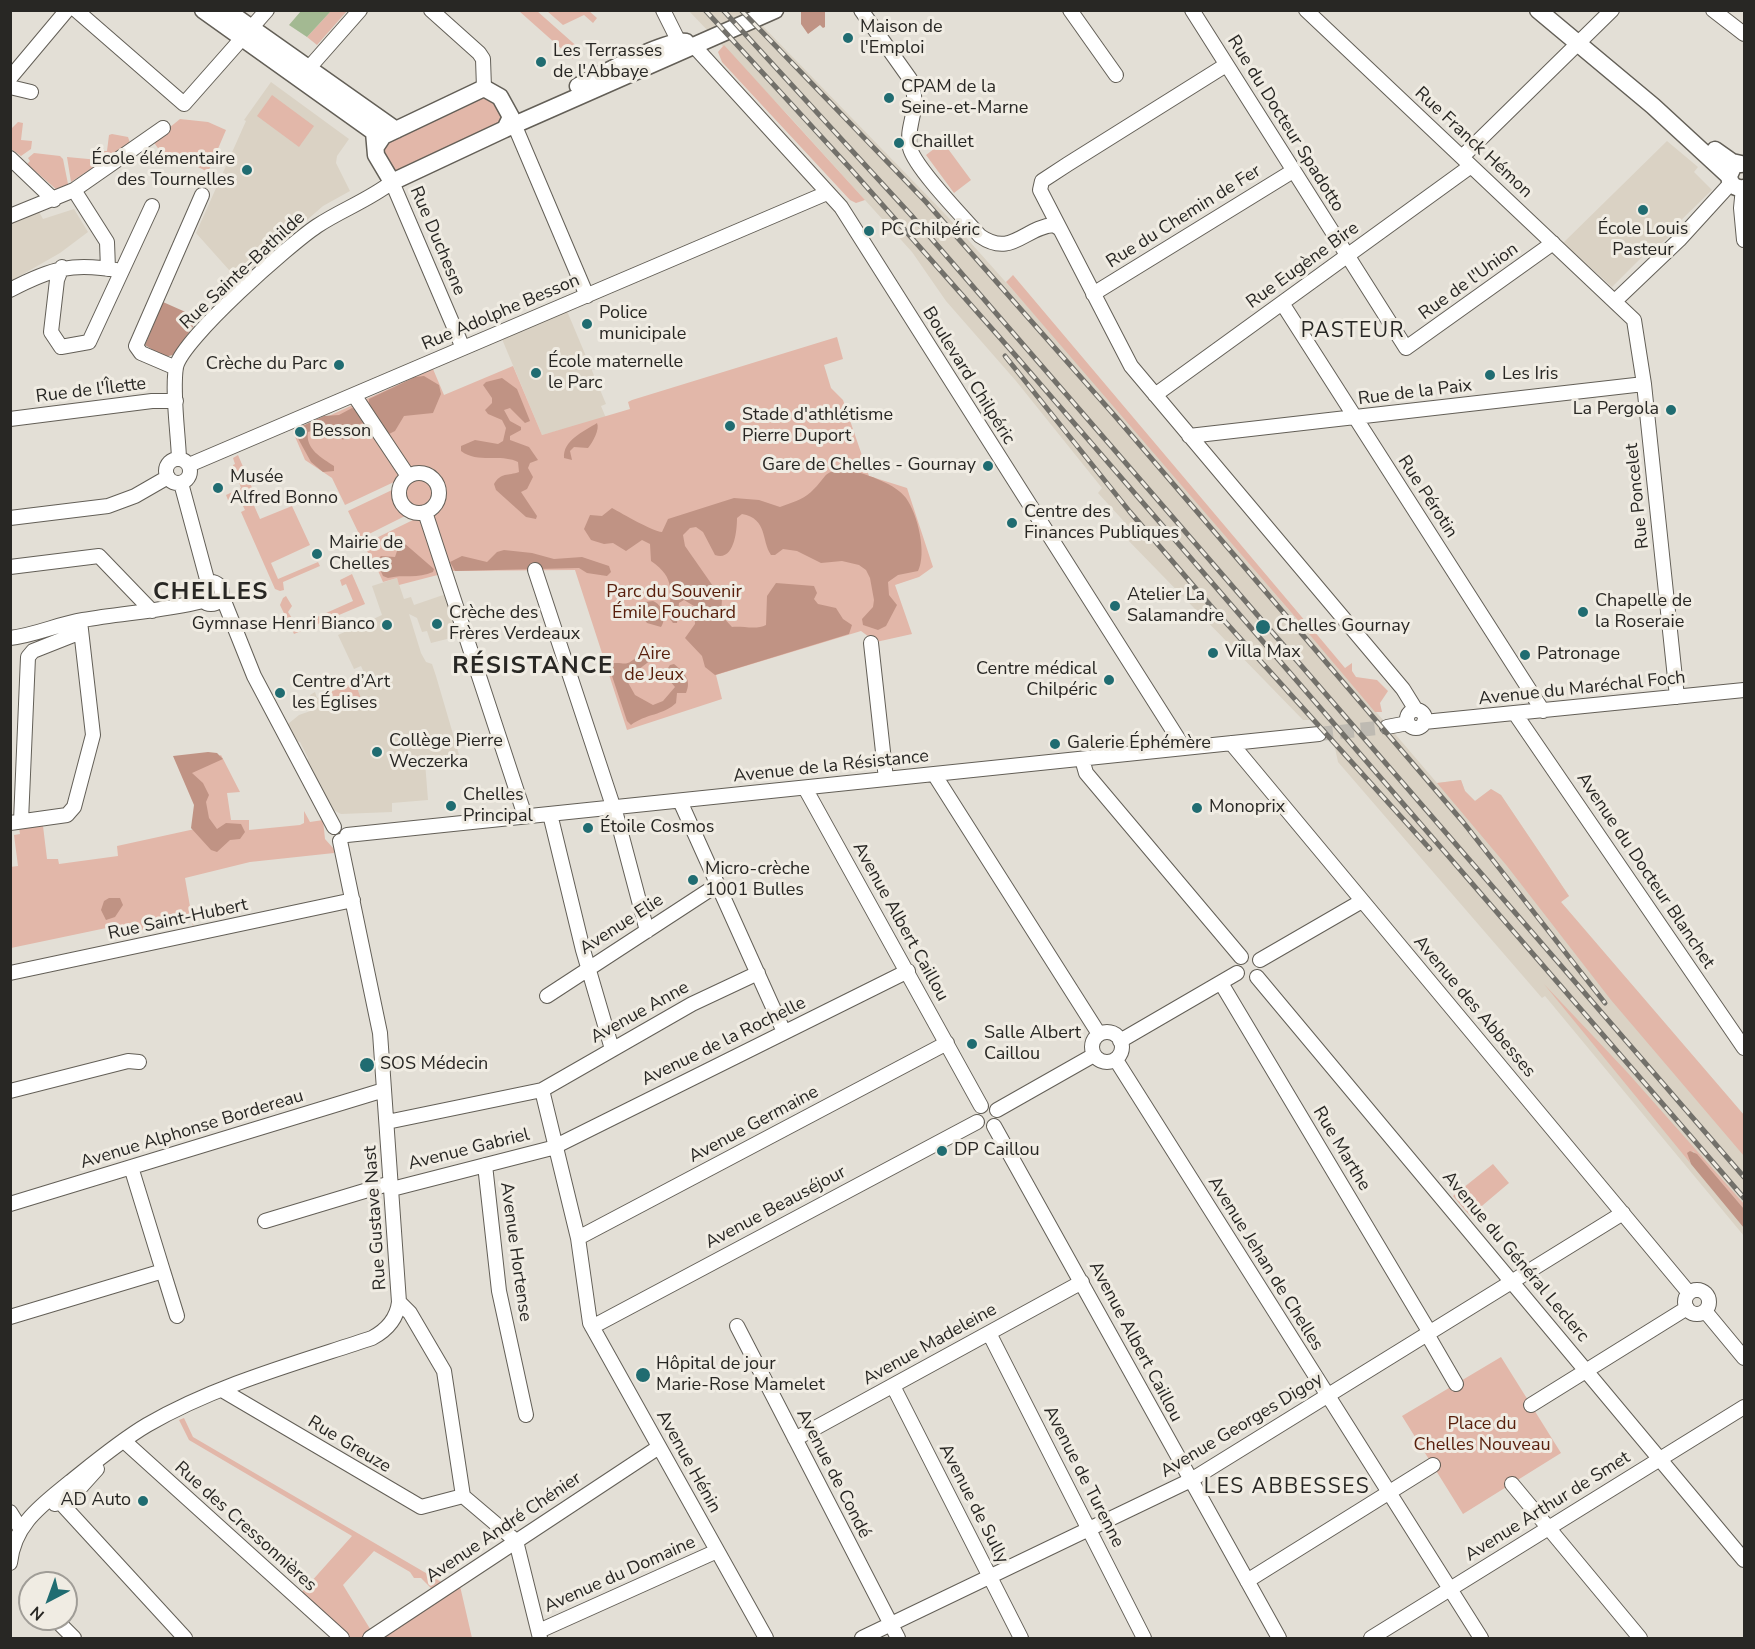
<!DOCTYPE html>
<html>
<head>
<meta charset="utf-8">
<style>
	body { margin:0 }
	#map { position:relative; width:1755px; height:1649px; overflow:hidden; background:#e3dfd6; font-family:"Nunito Sans",sans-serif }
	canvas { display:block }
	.frame { position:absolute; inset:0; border:12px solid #282724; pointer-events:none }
	.north { position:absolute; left:18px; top:1571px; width:60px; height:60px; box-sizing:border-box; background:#f0ece3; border:2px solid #a09d97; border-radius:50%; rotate:221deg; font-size:16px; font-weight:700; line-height:24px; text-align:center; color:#282724 }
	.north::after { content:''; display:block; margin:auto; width:21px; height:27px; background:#206c71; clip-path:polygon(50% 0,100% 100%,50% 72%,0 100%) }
</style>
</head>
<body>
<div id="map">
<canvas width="1755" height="1649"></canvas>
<div class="frame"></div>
<div class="north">N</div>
</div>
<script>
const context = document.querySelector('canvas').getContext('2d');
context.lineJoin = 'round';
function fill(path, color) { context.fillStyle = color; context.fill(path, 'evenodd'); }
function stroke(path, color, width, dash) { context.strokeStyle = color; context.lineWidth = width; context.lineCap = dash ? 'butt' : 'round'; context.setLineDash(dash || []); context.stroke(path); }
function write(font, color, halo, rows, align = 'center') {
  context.font = font + ' "Nunito Sans",sans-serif'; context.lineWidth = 6; context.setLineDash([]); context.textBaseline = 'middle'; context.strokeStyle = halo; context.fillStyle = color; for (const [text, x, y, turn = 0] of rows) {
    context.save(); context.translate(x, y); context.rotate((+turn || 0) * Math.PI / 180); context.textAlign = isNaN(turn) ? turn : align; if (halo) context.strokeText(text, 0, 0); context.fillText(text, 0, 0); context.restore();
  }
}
fill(new Path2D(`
	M689,11H748L946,215L1076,361L1437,783L1461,780L1465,791L1475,801L1491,789L1501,795L1569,896L1561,902L1744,1115V1236L1545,996L1542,998L1338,762L1335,748L1312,720H1303L1123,535L1130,528L1098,493L1102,488L1016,381L946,301L912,252L789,116Z
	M271,82L349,139L337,156L336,163L350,191L323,206L238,280L196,233L246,121L244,120Z
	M1667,141L1698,167L1694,172L1712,190L1673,228L1675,231L1653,251L1650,249L1612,287L1563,243Z
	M74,209L88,232L60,253L11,281V221L38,210L43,219Z
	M567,311L606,404L601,406L606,418L542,435L502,339Z
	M397,578L404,599L411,597L414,605L446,594L459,636L431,643L427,631L422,632L417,618L409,614L421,653L426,662L432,664L436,676L460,758L425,762L428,800L392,803V812L341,814L333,810L307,762L308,758L300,742L296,741L288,724L299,715L316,709L310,695L315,692L317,698L366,677L361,666L354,669L338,635L382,615L372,586Z`), '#dad2c4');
fill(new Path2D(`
	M331,11H347L317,45L307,37Z
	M519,11H537L581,50L573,59Z
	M547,11H589L597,18L593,23L584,15L563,25Z
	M724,45L865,200L856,203L850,200L722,62L718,52Z
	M479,94L489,96L502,115L499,125L399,172L394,170L382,153L383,144Z
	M272,95L314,126L299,147L257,116Z
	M180,119L208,122L226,130L208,172L188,162L171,167L153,141Z
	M18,122L23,123L21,140L32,141L31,149L21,156L11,149V129Z
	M112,134L128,137L130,143L71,182L67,157L99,160L100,151H107L109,135Z
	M943,142L971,180L954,193L926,155Z
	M34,153L60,156L63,159L68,184L57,190L27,164L30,161L28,158Z
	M1013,275L1306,622L1302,625L1006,282Z
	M837,337L843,359L824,365L831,388L843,400L869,476L907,488L933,567L919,577L895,585L912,634L876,642L861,631L716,675L722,699L627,730L575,570L453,571L399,585L397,578L383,582L375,564L362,569L358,562L369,555L364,544L415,519L405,516L361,538L348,511L392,490L394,482L345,505L332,478L305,460L293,432L433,369L444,395L513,366L542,435L630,409L628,402L632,400Z
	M238,455L256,497L252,499L248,491L233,499L235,504L230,505L226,495L241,488L233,465L235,464L233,458Z
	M252,501L260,519L292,506L310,545L271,563L278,579L318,562L320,566L283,582L284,590L280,591L275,589L241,512L245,510L243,506Z
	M352,574L365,604L294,634L280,605L283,598L286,596L292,606L288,612L297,626L353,601L346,584L342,586L340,580Z
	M1314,631L1345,668L1352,663V671L1356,677L1377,680L1388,691L1380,703L1382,712H1375L1309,634Z
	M355,682L361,699L331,712L323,695Z
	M221,755L240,792L227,793L231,820H249V830L300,825L304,823V811L310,822L323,820L325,839L334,849V853L250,862L185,878L194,929L191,920L113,936L111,927L11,948L10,867L18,866L14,835L20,834L19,828L43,826L47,859H58L59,864L118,856L117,846L204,827L187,772Z
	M1461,780L1465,791L1475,801L1491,789L1501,795L1569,896L1561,902L1744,1115V1156L1611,1000L1507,866L1437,783Z
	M1544,984L1627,1072L1744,1204V1209L1693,1151L1689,1160L1691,1164Z
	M1493,1164L1509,1183L1470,1216L1453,1196Z
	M1501,1357L1561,1453L1463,1514L1402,1416Z
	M184,1418L193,1437L443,1583L432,1589L421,1578H414L410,1572L374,1551L343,1585L372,1632L361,1638L347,1637L301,1593L352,1536L189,1440L179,1420Z
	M460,1586L472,1638H381Z`), '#e2b7a9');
fill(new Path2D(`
	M801,11H825V27L823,28L820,25L808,34L801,24Z
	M163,302L199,318L173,355L164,357L145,345Z
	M424,376L439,385L441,394L433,413L404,416L395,431L387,435L363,423L352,426L343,440L331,425L308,432C305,449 322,458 334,466V471L323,472L311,462L295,433L300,427L324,416L339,415L352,408L368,412L369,399L415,377Z
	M502,378L517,389L530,421L525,423L510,408L504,410L510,421L521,427V430L510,436V440L529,447L538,460L530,463L528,468L533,477L527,489L521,492L537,516L536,519L526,517L496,490L494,484C501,472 508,476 519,472L518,462C500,453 478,464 461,451V446L475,440L498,444L503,441L506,428L502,420L488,414L485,410L492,403V398L483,385L486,382Z
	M597,423C600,429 593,442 588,448L574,447L570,451L572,460L564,458C563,440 583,432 597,423Z
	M851,470C868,475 896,484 906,498C918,515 927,553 918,571L898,575L888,582L889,595L897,605L886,626L878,630L863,625L862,619L873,607L874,600L870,578L866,570L859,565L842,561L821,563L797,551L783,549L775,555H771C761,540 768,519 742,514L737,518C737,531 734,562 715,555L703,532L696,527L690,528L683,535L685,546L722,599L721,615L732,627C743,626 757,630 766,625L767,596L776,583L814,586L817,593L814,599L818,604L836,608L843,619L852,625L849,634L715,675L705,667L702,656L685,638L695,624L694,606L684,600L679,603L677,623H673L670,619C669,591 677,579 651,561L650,544L642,540L626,551L613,543L604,544L591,540L584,529L590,515L602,516L612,508C623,514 652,531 662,532L668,519L734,498L759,500L780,507C791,503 802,500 811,492C830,474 821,470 851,470Z
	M404,543L434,569L433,572C418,579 403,574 388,578L383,576L376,561L381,556L395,557L398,548Z
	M504,550L532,553L554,559L582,557L609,566L611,572L607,576L587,573L579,568L455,571L450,562L462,556L487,562L497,552Z
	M653,601C662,604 667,619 661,627L647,623L644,619L645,602Z
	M642,651H648L652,655L651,660L626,679L635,695L653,705L663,701L675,687L664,674L670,665L674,664C684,672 692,680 686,693H677L676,703C664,715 645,714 631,725L627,721L608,664C627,660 624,671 642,651Z
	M208,752L217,753L223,759L192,773L203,783L209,795L206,802L209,818L217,829L226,823L241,824L245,832L240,839L230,840L217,852L211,850L191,828L194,805L173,756Z
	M109,898H120L123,905L115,917L106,920L101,910L104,901Z
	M1690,1151L1697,1154L1744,1209V1228L1691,1164L1687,1153Z`), '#c09384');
fill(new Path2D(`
	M301,11V10L331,11L307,37L289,25Z`), '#a3b992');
stroke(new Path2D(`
	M1319,734L1387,727`), '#bebab2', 14, [14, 7]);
const minor = new Path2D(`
	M76,10L184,104L267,10
	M431,10L479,53L483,59L484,88
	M663,10L679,42
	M861,10L910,79C922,111 905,123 910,148C915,168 964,218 980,236C1012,258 1024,227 1054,225L1060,229
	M1070,10L1116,75
	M1192,10L1406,348L1553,243
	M1306,10L1634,320L1644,384L1677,697
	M1713,10L1744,34
	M694,46L841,207L1184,748
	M1226,65L1068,164L1042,181L1040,190L1131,366L1403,689L1416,710
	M308,69L360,10
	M10,78L67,10
	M10,87L31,92
	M511,117L587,296
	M1462,157L1612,10
	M10,158L54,200
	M1743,188L1741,208L1744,240
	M74,190L107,242L108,269
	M10,216L74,190L163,128
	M62,267L57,280L51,332L61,347L89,342L152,206
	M10,290C52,268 73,262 121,271
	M1093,294L1293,171
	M1615,301L1679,240L1731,183
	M1282,303L1543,711
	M176,368L141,353L136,346L202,195
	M354,395L408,476
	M1155,395L1471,166
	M10,419L152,401H176
	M1189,436L1644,384
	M179,458C178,433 172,391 176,367C182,339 290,244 317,226C341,210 369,200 392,182L463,348
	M166 471a12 12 0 1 1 24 0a12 12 0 1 1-24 0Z
	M189,465L827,193
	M399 493a20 20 0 1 1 40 0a20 20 0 1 1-40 0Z
	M181,483L208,583
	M425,512L525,816
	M10,518L108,506L135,496L168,477
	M10,567L99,556L152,611
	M535,570L617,818L647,931
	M200 593a11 11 0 1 1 22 0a11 11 0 1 1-22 0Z
	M222,596L254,676L334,827
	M10,638C36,635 58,624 83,620C123,613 163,611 203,601
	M871,643L886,779
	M1407 719a9 9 0 1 1 18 0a9 9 0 1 1-18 0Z
	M1516,715L1744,1048
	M1424,722L1744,690
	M1387,727L1408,723
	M1231,743L1689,1293
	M1082,759L1086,773L1241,957
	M934,774L1099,1034
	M805,788L981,1106
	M680,801L784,1032
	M550,814L583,950L612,1049
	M21,821L28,657L33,651L81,632
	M10,823L67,815L74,807L93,735L80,621
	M347,835L1319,734
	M1260,960L1362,901
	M10,973L353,900
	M1257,977L1744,1560
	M1221,983L1430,1333
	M547,996L717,885
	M1092 1047a15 15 0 1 1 30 0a15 15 0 1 1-30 0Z
	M1120,1041L1237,973
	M1116,1060L1481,1638
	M542,1090L578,1238L590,1323L766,1638
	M10,1091L128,1061L139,1062
	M997,1110L1094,1055
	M387,1122L542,1090L692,1004L758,973
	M994,1126L1279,1638
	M485,1165L499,1291L526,1415
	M392,1189L552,1148L908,971
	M10,1204L384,1090
	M265,1221L391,1183
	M578,1238L947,1043
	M163,1271L177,1316
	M1685 1302a12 12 0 1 1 24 0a12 12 0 1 1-24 0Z
	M399,1302L410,1313L444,1371L463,1496L516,1541L540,1638
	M1705,1311L1744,1358
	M10,1317L163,1271L131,1167
	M737,1326L898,1638
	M592,1327L977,1122
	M989,1333L1144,1638
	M1427,1334L1456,1384
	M893,1386L1021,1638
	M222,1390L421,1507L463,1496
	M1531,1405L1687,1308
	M795,1439L1082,1282
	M124,1441L342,1638
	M1512,1484L1640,1638
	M60,1502L185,1638
	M55,1504L79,1489L97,1469
	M10,1512L20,1528
	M10,1563C14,1524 42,1505 70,1482C95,1462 120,1441 147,1425C216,1385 297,1363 372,1338C387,1330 397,1319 399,1302L380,1033L340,841
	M1247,1581L1433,1465
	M60,1624L74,1638
	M539,1631L717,1551
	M370,1638L659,1447
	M862,1638L1191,1480L1623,1213
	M1371,1638L1744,1407`);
const major = new Path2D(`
	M203,10L374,132L376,155L392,182L505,129L511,117L500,97L484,88L383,136L377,145
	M226,10L396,130
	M1538,10L1653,106L1729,176
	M578,86C600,76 665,39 686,42
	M505,129L775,10
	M1715,150L1732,162L1741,164
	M1733,167L1729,176C1730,185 1736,189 1744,188`);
stroke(minor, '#635f57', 16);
stroke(major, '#635f57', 19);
stroke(minor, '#fff', 14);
stroke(major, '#fff', 16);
const rail = new Path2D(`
	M705,10L849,167L1016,356L1744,1198
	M723,10L911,215L1744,1177
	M741,10L926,202L1115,416L1463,822L1605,1003
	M1005,356L1130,512L1210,605L1430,849`);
stroke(rail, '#72706a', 5);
stroke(rail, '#f0ece3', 3, [9]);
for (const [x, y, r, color] of [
	[848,38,6,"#206c71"],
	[541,62,6,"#206c71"],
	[889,98,6,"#206c71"],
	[899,143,6,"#206c71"],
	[247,170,6,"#206c71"],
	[1643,210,6,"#206c71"],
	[869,231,6,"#206c71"],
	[587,324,6,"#206c71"],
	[339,365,6,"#206c71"],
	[536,373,6,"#206c71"],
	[1490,375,6,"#206c71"],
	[1671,410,6,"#206c71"],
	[730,426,6,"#206c71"],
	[300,432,6,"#206c71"],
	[988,466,6,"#206c71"],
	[218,488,6,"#206c71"],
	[1012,523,6,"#206c71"],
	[317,554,6,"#206c71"],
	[1115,606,6,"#206c71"],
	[1583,612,6,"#206c71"],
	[437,624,6,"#206c71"],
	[387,625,6,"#206c71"],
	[1263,627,8,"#206c71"],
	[1213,653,6,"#206c71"],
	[1525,655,6,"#206c71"],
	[1109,680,6,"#206c71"],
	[280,693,6,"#206c71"],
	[1055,744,6,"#206c71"],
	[377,752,6,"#206c71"],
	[451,806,6,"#206c71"],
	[1197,808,6,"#206c71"],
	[588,828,6,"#206c71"],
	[693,880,6,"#206c71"],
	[972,1044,6,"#206c71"],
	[367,1065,8,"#206c71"],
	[942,1151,6,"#206c71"],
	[643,1375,8,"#206c71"],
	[143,1501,6,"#206c71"]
]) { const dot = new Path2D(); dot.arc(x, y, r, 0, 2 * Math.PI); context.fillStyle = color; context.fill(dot); stroke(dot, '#f0ece3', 2); }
write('18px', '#282724', '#f0ece3', [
	["Maison de",860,28],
	["l'Emploi",860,49],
	["Les Terrasses",553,52],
	["de l'Abbaye",553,73],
	["CPAM de la",901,88],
	["Seine-et-Marne",901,109],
	["Chaillet",911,143],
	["École élémentaire",235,160,"right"],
	["des Tournelles",235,181,"right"],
	["École Louis",1643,230,"center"],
	["Pasteur",1643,251,"center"],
	["PC Chilpéric",881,231],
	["Police",599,314],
	["municipale",599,335],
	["École maternelle",548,363],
	["le Parc",548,384],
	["Crèche du Parc",327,365,"right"],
	["Les Iris",1502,375],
	["La Pergola",1659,410,"right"],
	["Stade d'athlétisme",742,416],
	["Pierre Duport",742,437],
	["Besson",312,432],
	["Gare de Chelles - Gournay",976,466,"right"],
	["Musée",230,478],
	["Alfred Bonno",230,499],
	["Centre des",1024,513],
	["Finances Publiques",1024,534],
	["Mairie de",329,544],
	["Chelles",329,565],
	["Atelier La",1127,596],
	["Salamandre",1127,617],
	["Chapelle de",1595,602],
	["la Roseraie",1595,623],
	["Crèche des",449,614],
	["Frères Verdeaux",449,635],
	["Gymnase Henri Bianco",375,625,"right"],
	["Chelles Gournay",1276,627],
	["Villa Max",1225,653],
	["Patronage",1537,655],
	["Centre médical",1097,670,"right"],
	["Chilpéric",1097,691,"right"],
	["Centre d’Art",292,683],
	["les Églises",292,704],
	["Collège Pierre",389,742],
	["Weczerka",389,763],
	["Galerie Éphémère",1067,744],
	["Chelles",463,796],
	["Principal",463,817],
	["Monoprix",1209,808],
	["Étoile Cosmos",600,828],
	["Micro-crèche",705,870],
	["1001 Bulles",705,891],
	["Salle Albert",984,1034],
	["Caillou",984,1055],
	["SOS Médecin",380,1065],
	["DP Caillou",954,1151],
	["Hôpital de jour",656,1365],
	["Marie-Rose Mamelet",656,1386],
	["AD Auto",131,1501,"right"]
], 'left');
write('18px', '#282724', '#f0ece3', [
	["Rue du Docteur Spadotto",1285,124,58],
	["Rue Franck Hémon",1473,143,43],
	["Rue du Chemin de Fer",1184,217,-32],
	["Rue Duchesne",437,241,67],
	["Rue Eugène Bire",1303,266,-36],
	["Rue Sainte-Bathilde",243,271,-43],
	["Rue de l'Union",1469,282,-36],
	["Rue Adolphe Besson",501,313,-23],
	["Boulevard Chilpéric",968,376,58],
	["Rue de l'Îlette",91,391,-7],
	["Rue de la Paix",1415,393,-7],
	["Rue Poncelet",1638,496,-96],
	["Rue Pérotin",1427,497,57],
	["Avenue du Maréchal Foch",1582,689,-6],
	["Avenue de la Résistance",831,767,-6],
	["Avenue du Docteur Blanchet",1645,871,56],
	["Rue Saint-Hubert",178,920,-12],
	["Avenue Albert Caillou",900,922,61],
	["Avenue Elie",622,925,-33],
	["Avenue des Abbesses",1474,1007,50],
	["Avenue Anne",640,1013,-29],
	["Avenue de la Rochelle",724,1042,-26],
	["Avenue Germaine",754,1125,-28],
	["Avenue Alphonse Bordereau",192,1130,-17],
	["Rue Marthe",1341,1149,59],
	["Avenue Gabriel",469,1150,-14],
	["Avenue Beauséjour",776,1208,-28],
	["Rue Gustave Nast",376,1218,-94],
	["Avenue Hortense",515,1252,82],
	["Avenue du Général Leclerc",1515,1257,50],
	["Avenue Jehan de Chelles",1265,1264,58],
	["Avenue Albert Caillou",1135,1342,62],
	["Avenue Madeleine",930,1345,-29],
	["Avenue Georges Digoy",1242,1426,-31],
	["Rue Greuze",349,1445,31],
	["Avenue Hénin",688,1462,61],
	["Avenue de Condé",833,1474,63],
	["Avenue de Turenne",1083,1477,63],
	["Avenue de Sully",973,1504,63],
	["Avenue Arthur de Smet",1548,1507,-32],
	["Rue des Cressonnières",245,1527,42],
	["Avenue André Chénier",504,1528,-34],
	["Avenue du Domaine",620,1575,-24]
]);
write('18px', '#571e0b', '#f0ece3', [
	["Parc du Souvenir",674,593],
	["Émile Fouchard",674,614],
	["Aire",654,655],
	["de Jeux",654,676],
	["Place du",1482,1425],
	["Chelles Nouveau",1482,1446]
]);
context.letterSpacing = '1.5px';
write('21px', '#282724', '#f0ece3', [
	["PASTEUR",1353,332],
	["LES ABBESSES",1287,1488]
]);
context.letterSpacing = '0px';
context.letterSpacing = '1.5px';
write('bold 24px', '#282724', '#f0ece3', [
	["CHELLES",211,593],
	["RÉSISTANCE",533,667]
]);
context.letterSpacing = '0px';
</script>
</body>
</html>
